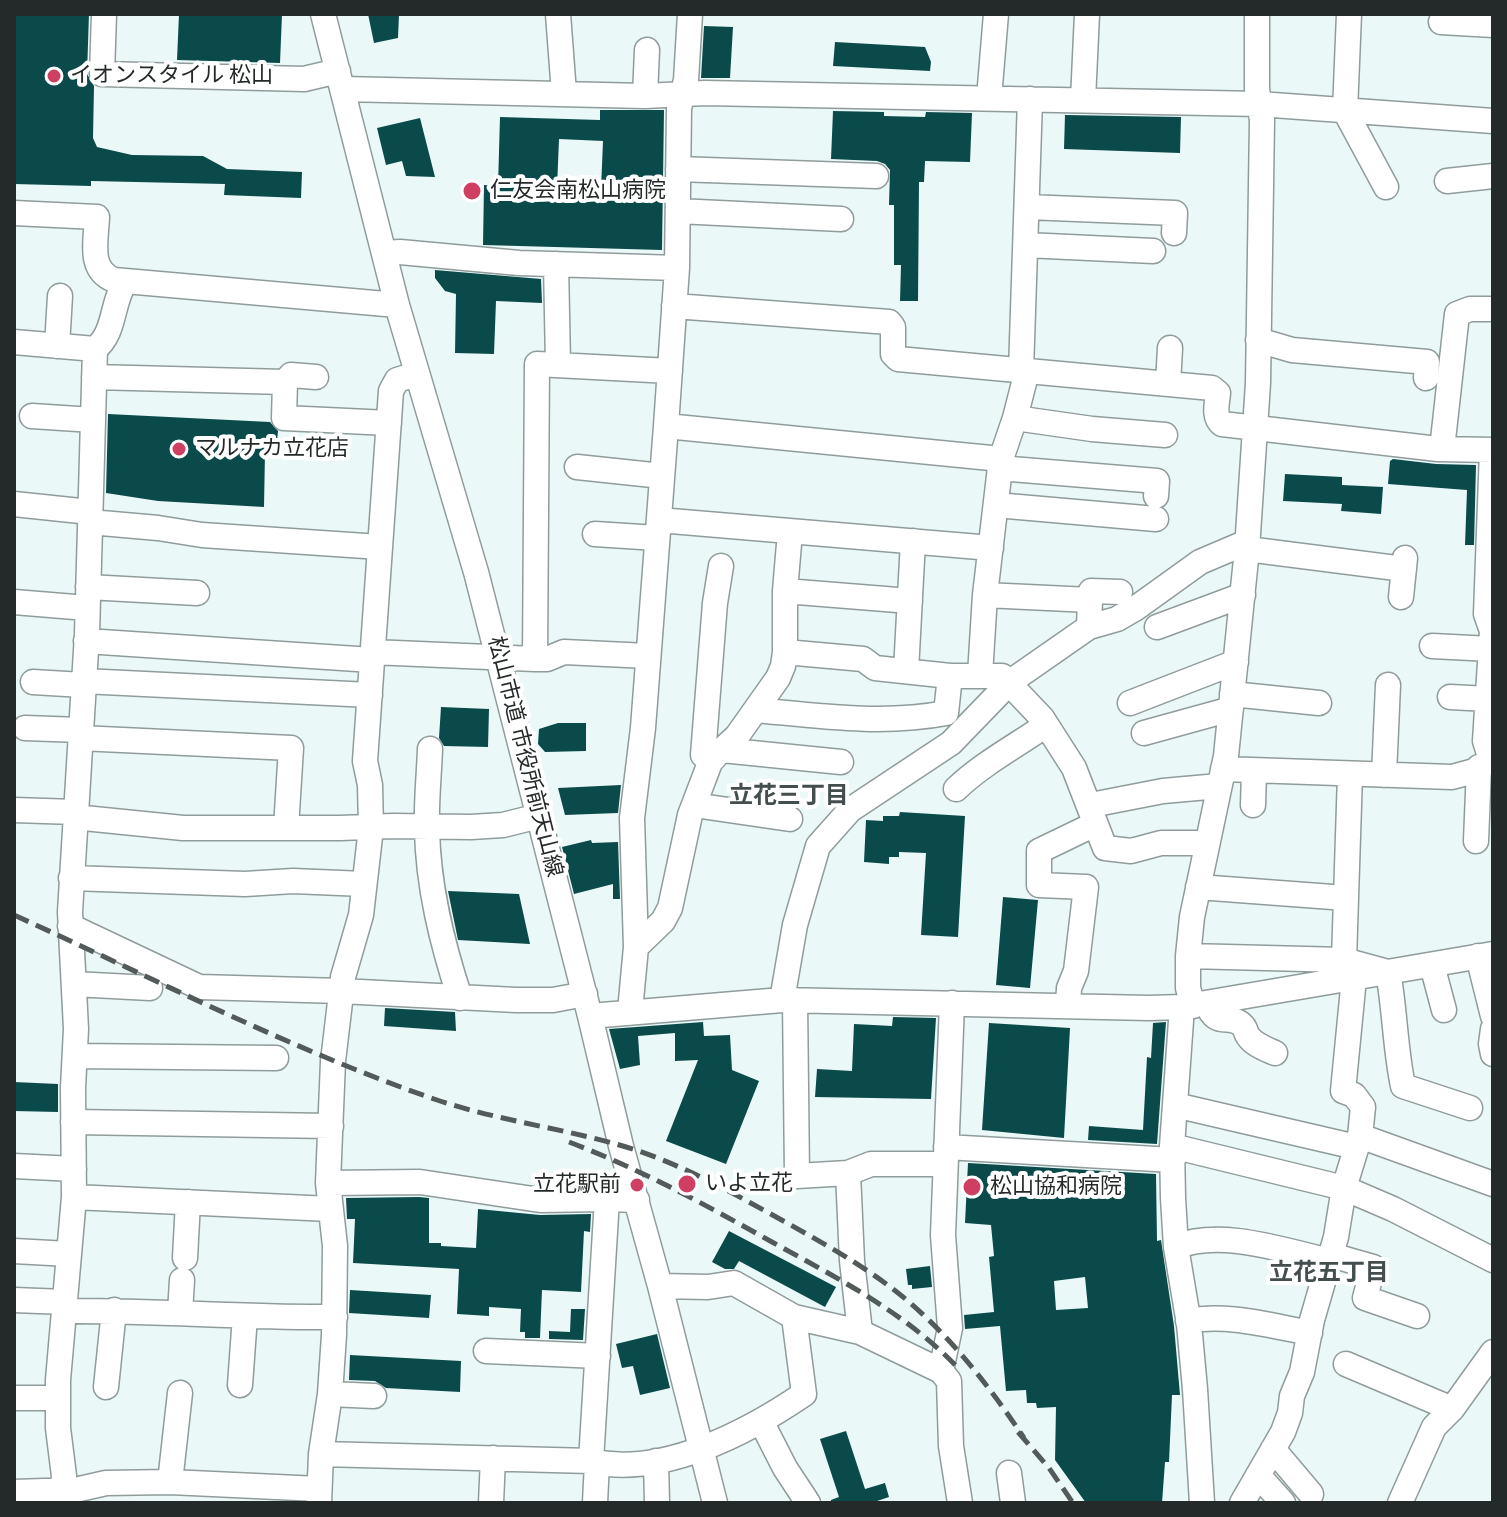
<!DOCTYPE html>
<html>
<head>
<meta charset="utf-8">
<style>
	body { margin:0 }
	#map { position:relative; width:1507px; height:1517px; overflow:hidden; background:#ebf8f8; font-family:"Roboto Condensed",sans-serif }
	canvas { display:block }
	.frame { position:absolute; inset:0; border:16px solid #242929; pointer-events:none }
</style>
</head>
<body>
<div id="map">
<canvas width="1507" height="1517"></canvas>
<div class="frame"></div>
</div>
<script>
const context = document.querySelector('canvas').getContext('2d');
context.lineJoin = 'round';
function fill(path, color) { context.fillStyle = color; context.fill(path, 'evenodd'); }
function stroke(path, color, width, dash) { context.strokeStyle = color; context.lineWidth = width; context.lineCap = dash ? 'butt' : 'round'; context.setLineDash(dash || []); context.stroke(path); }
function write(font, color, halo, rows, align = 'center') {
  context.font = font + ' "Roboto Condensed","Noto Sans JP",sans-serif'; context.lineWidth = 8; context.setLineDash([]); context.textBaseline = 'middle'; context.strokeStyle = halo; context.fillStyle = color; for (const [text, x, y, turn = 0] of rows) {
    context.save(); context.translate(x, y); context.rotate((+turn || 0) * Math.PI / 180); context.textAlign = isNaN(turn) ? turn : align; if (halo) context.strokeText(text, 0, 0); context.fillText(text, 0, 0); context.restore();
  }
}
fill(new Path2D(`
	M14,14H89L87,74L94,86L93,138L97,147L132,155L203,156L227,169L302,172L301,198L224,195L225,184L91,181V186L14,184Z
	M179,14H282L280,63L177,60Z
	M368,14H399L398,38L374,43Z
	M704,26L733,27L730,78H701Z
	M835,42L925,47L931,62L930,71L833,66Z
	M600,110H664L662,250L483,245L484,185L498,186L500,117L600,120ZM559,139L603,141L601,189L557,188Z
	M833,111L884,112V116L925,117L926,112L972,113L970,162L925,161L924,182H919L918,301H900L901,265H894V205H889L890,170L885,164L877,161L831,159Z
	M1065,115L1181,117L1180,153L1064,149Z
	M420,118L435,177L406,176L402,161L386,165L377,128Z
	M435,270L541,279L542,303L496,301L494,354L455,353L456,294L445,291L435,278Z
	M108,414L270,422L278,431L276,452H265L264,507L158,501L106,493Z
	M1393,459L1436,464L1476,465L1474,545H1465L1467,490L1388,484L1390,461Z
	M1285,474L1342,477V485L1383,487L1381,514L1341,511L1342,504L1283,501Z
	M441,707L489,709L488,747L444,746L439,738Z
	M558,723H586V751L545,752L538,744L539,729Z
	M621,785L618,813L565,815L558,788Z
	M900,812L965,816L958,937L921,935L926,853L899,852V857H889V864L864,862L866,820L883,821V816H899Z
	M591,840L592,843L618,842L620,899H613V884L574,894L562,847Z
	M448,891L519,894L530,944L458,940Z
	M1003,897L1038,900L1030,988L996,985Z
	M385,1008L455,1012L456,1031L384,1026Z
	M893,1017L936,1018L931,1099L815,1097L817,1069L852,1071L854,1024L892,1026Z
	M703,1022L704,1036L730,1035L732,1070L759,1081L726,1164L666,1141L698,1060L675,1061V1033L638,1036L640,1065L620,1069L609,1029Z
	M1166,1022L1157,1144L1088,1140L1089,1126L1143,1130L1147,1057L1151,1058L1153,1023Z
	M989,1023L1070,1028L1064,1138L982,1130Z
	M14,1082L58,1084V1112L14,1111Z
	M968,1163L1156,1174L1157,1241L1161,1240L1174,1326L1180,1395H1172L1169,1462H1165L1162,1503H1086L1055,1460L1056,1407L1037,1408L1036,1403H1027L1026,1390L1006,1391L1000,1326L965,1329L964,1315L994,1312L989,1257L994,1256L991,1225L965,1223ZM1085,1277L1088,1308L1056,1310L1054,1281Z
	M419,1197L429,1198V1243H441V1246L476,1248L478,1209L540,1215L591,1214L590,1232L584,1231L581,1292L542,1290L540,1338H525V1332H520L521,1309L489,1307V1316L457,1314L459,1269L353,1263L355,1219H347L346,1198Z
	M729,1231L836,1287L825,1307L739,1261L734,1269H725L712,1262Z
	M930,1266L932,1287L912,1289V1285H908L906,1269Z
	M350,1290L431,1295L429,1318L349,1313Z
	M571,1309H585L583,1340L549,1339V1331L570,1332Z
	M657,1334L670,1388L640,1395L633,1366L622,1368L616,1344Z
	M350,1355L461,1361L460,1392L386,1388L375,1381L349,1380Z
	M846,1431L865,1489L885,1483L889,1497L871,1503H831V1500L839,1497L820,1439Z`), '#0a4a4b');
const minor = new Path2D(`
	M104,14L102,74L304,79L338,71
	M323,14L397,305L476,572L590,1016L621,1146L660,1286L715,1503
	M558,14L564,93
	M1349,14L1345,111L1386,187
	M1441,22L1493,25
	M343,89L645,96L705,93L1259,104L1493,121
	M645,96L647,50
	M989,98L996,14
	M1083,100L1087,14
	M678,169L876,176
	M1447,181L1493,176
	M1027,207L1175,213L1174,233
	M678,211L841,219
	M14,213L97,217C96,241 88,270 114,280L397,305
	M1026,245L1153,251
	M384,253L400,252L519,263L677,268
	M556,264L558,364
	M674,306L889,322L893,327V354L898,359L1212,388L1218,393C1217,404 1213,417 1222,424L1438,449L1493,450
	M1258,340L1292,350L1427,362L1426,378
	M14,342L95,349C116,332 111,304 125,282
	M57,346L60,296
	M1021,371L1030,99
	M94,377L285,382L284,418L389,423
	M285,382L291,375L316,377
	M1168,384L1170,348
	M32,416L93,420
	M1015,418L1092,429L1165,435
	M666,426L1001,459
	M1442,449L1457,314L1470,309H1493
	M577,467L662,476
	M999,468L1157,481L1156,496
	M14,504L90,512
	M996,505L1156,519
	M659,520L991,548
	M90,522L158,528L202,535L380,547
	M595,534L657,538
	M1247,549L1404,569
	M88,587L197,593
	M785,591L910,601
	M1091,591L1120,592
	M985,595L1090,600L1089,627
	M1401,597L1405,558
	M14,602L87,608
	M1157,627L1243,595
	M86,641L372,660
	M1432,646L1491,649
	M372,652L535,659H547L564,652L648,656
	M785,652L863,659L875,668L950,676H1002L1042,718L1074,768L1105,848L1131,851L1161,843H1206
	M535,659L537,364L670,371
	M906,671L913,541
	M980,675L985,595L1001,459L1015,418L1027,371
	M83,681L370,695
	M33,682L83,685
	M1232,694L1319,703
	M1450,697L1488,699
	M1130,703L1236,662
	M756,710C820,716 883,725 946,713L950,676
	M25,728L80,730
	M1144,733L1231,709
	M80,738L291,748L286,828
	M430,749C429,776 426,803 427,829C428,887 442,943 460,998
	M722,750L841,762
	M714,758L703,755L715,603L721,566
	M1491,760L1485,741L1492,631L1486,614L1492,450
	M1223,769L1452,777L1474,771L1493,759
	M1384,775L1388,685
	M956,789C982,764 1016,746 1046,725
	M694,805L790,819
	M1091,805L1163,791L1219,786
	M1253,805L1254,771
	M14,810L75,812
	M74,817L183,828H340L393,826L471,827L503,825L539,816
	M1476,841L1479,767
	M71,878L245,884L293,881L364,884
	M1198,887L1346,898
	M70,926L199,987L341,991L516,1000H553L585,994
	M636,947L663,921L670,908L690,815L711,760L737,736L778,678L783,666L785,652V591L790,532
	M1188,956L1344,960L1388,972C1395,1010 1395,1048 1403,1086L1470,1108
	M1478,956L1493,1016
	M1344,960L1350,774
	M1432,965L1444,1010
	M1354,978L1343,1091L1354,1095L1363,1107L1360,1136
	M74,984L150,988
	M782,1000L795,925L818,846L850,810L951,743L1010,682L1089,627L1117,619L1136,608L1200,562L1247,542
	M795,1000L797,1176L848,1173L871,1164H945
	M1207,1003C1215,1029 1230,1013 1242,1025C1246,1028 1245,1032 1248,1036C1254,1045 1266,1049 1275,1053
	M1068,1006L1069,988L1076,971L1086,887L1039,885V851L1095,824
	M1193,1006L1188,988V956L1192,917L1226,756L1247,549L1258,383L1262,120L1257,89V14
	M1182,1007L1172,1146L1173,1198L1176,1247L1189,1324L1195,1389L1202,1503
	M630,1011L636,947L632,818L643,728L666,426L677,268L679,108L686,80L690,14
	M590,1016L782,1000L1149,1008L1182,1007L1493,954
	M1493,1029L1491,1044L1493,1054
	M75,1056L276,1058
	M1175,1105L1356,1147
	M73,1122L331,1126
	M1172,1146L1344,1188L1360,1136L1493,1184
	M946,1147L1173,1160
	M14,1166L74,1169
	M848,1173L852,1261L860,1332
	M328,1183L420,1182L540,1200L607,1199
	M74,1197L330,1209
	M1176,1247C1220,1228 1285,1251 1330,1261
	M14,1251L69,1254
	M1331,1255L1373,1267L1365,1298L1417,1316
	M185,1258L188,1202
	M660,1286L708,1287L734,1283L794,1317L860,1332L941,1371L949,1381L951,1446L960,1503
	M14,1300L65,1302
	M64,1311C154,1310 244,1318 335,1317
	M180,1313L182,1280
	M1188,1321C1227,1313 1271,1326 1310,1333
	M486,1351L598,1356
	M1346,1364L1452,1409
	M941,1371L950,1328L943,1235L952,1003
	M240,1385L245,1316
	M106,1387L114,1310
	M330,1394L374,1396
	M14,1398H57
	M762,1423L785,1468L808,1503
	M1273,1449L1311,1494
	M321,1454L591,1461C662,1478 748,1432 804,1394L794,1317
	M591,1461L607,1199L637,1200
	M656,1461L657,1503
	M1009,1473L1013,1503
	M1258,1475L1283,1503
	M170,1482L180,1393
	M14,1492L75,1490L106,1483L170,1482L319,1489
	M61,1503L64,1476L58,1428V1380L74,1197L73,1088L76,1029L70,912L87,634L95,349
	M319,1503L321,1454L330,1394L334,1335L335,1246L328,1183L333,1061L343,977L361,915L371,828L370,785L365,761L391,391L397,380L416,374
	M491,1503L493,1458
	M595,1503L597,1462
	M1242,1503L1283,1432L1290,1413L1292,1396L1302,1372L1312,1320L1336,1237L1344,1188L1393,1209L1493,1260
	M1400,1503L1434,1427L1452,1409L1493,1352`);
stroke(minor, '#909c9c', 27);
stroke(minor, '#fff', 24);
stroke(new Path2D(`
	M14,915C153,978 290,1049 434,1099C501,1122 572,1129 639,1151C685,1167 727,1190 769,1213C812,1237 855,1260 893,1289C945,1329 988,1384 1024,1438
	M569,1142C640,1169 706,1205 772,1242C837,1278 906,1313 958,1368
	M1018,1432L1049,1468L1073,1503`), '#535a5a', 5, [16, 8]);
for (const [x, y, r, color] of [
	[54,76,8,"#ce3f62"],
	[472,191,10,"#ce3f62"],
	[179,449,8,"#ce3f62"],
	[687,1184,10,"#ce3f62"],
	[637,1185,8,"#ce3f62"],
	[972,1187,10,"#ce3f62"]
]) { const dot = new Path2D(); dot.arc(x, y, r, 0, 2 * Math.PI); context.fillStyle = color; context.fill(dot); stroke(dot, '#fff', 3); }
write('22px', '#242929', '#fff', [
	["イオンスタイル 松山",70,76],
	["仁友会南松山病院",490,191],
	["マルナカ立花店",195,449],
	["いよ立花",705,1184],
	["立花駅前",621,1185,"right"],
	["松山協和病院",990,1187]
], 'left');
write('22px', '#242929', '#fff', [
	["松山市道 市役所前天山線",524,757,76]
]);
write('bold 24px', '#444e4e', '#fff', [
	["立花三丁目",789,797],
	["立花五丁目",1329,1274]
]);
</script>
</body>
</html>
